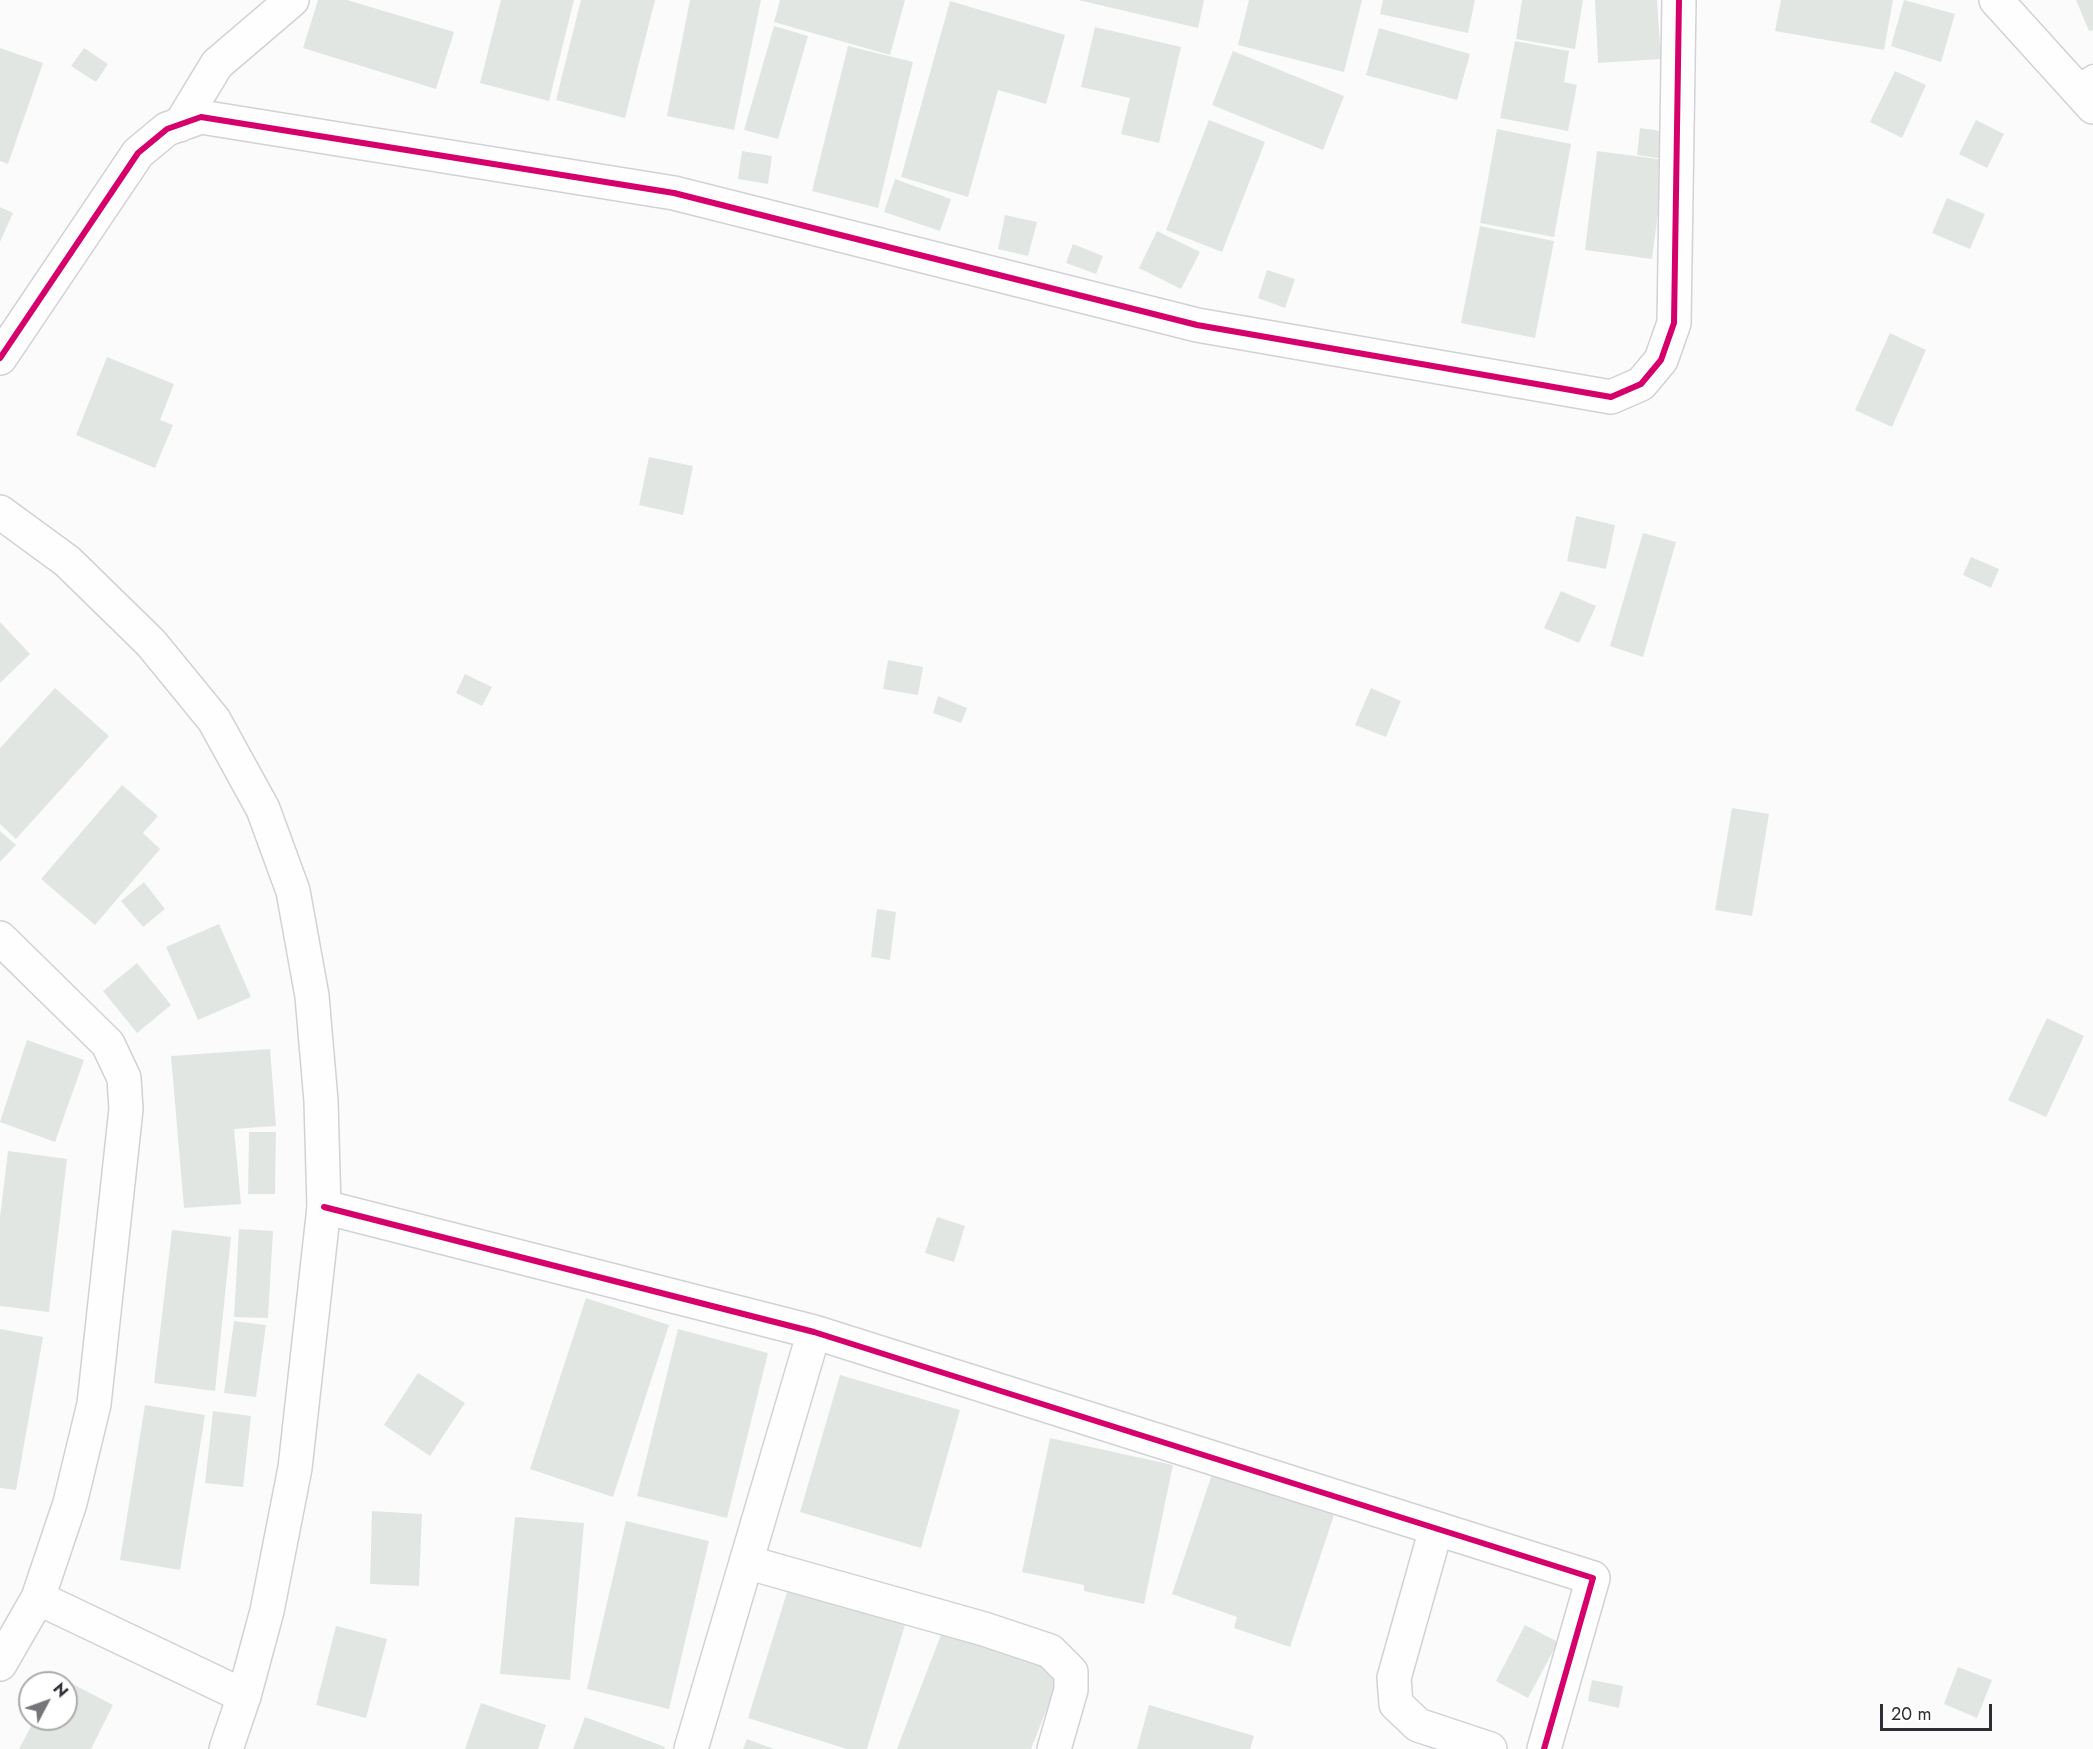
<!DOCTYPE html>
<html>
<head>
<meta charset="utf-8">
<style>
	body { margin:0 }
	#map { position:relative; width:2093px; height:1749px; overflow:hidden; background:#fbfbfc; font-family:Jost,sans-serif }
	canvas { display:block }
	.north { position:absolute; left:18px; top:1671px; width:60px; height:60px; box-sizing:border-box; background:#fff; border:2px solid #ababae; border-radius:50%; rotate:49deg; font-size:16px; font-weight:700; line-height:24px; text-align:center; color:#2e2e34 }
	.north::after { content:''; display:block; margin:auto; width:21px; height:27px; background:#76767a; clip-path:polygon(50% 0,100% 100%,50% 72%,0 100%) }
	.scale { position:absolute; left:1880px; top:1704px; width:112px; height:27px; box-sizing:border-box; border:3px solid #2e2e34; border-top:0; padding-left:8px; font-size:18px; line-height:21px; white-space:nowrap; color:#2e2e34; -webkit-text-stroke:4px #fff; paint-order:stroke }
</style>
</head>
<body>
<div id="map">
<canvas width="2093" height="1749"></canvas>
<div class="north">N</div>
<div class="scale">20 m</div>
</div>
<script>
const context = document.querySelector('canvas').getContext('2d');
context.lineJoin = 'round';
function fill(path, color) { context.fillStyle = color; context.fill(path, 'evenodd'); }
function stroke(path, color, width, dash) { context.strokeStyle = color; context.lineWidth = width; context.lineCap = dash ? 'butt' : 'round'; context.setLineDash(dash || []); context.stroke(path); }
fill(new Path2D(`
	M318,0H347L454,32L436,89L303,48Z
	M501,0H574L549,101L480,83Z
	M581,0H655L625,118L556,100Z
	M690,0H761L734,130L667,116Z
	M780,0H905L890,55L774,22Z
	M1078,0H1204L1198,28Z
	M1249,0H1362L1344,72L1238,45Z
	M1383,0H1475L1468,33L1380,14Z
	M1522,0H1583L1575,49L1516,39Z
	M1595,0H1657L1661,59L1598,63Z
	M1781,0H1893L1884,50L1775,31Z
	M1904,0L1955,14L1941,62L1891,46Z
	M2076,0H2093V30L2089,31Z
	M950,1L1065,35L1046,104L998,90L968,197L901,177Z
	M774,26L808,36L778,139L744,130Z
	M1095,27L1181,47L1159,143L1121,134L1130,98L1081,87Z
	M1379,28L1470,54L1457,100L1366,75Z
	M1515,41L1569,51L1564,82L1577,85L1568,131L1500,118Z
	M848,46L913,62L878,208L812,191Z
	M0,48L43,63L8,164L0,161Z
	M84,48L108,64L96,82L71,66Z
	M1233,51L1344,96L1323,150L1212,105Z
	M1895,71L1926,85L1902,138L1870,122Z
	M1209,120L1265,142L1222,252L1166,230Z
	M1976,120L2004,134L1987,168L1959,154Z
	M1640,128L1668,132L1664,159L1637,155Z
	M1497,129L1571,144L1554,237L1480,223Z
	M742,151L772,156L768,184L738,179Z
	M1597,151L1665,160L1652,259L1585,250Z
	M895,179L951,199L940,231L884,212Z
	M1947,198L1985,214L1970,249L1932,233Z
	M0,207L13,213L0,242Z
	M1005,215L1037,222L1028,256L998,249Z
	M1480,226L1554,241L1535,338L1461,323Z
	M1157,231L1200,252L1181,289L1139,268Z
	M1073,244L1103,256L1096,274L1066,263Z
	M1267,270L1295,279L1285,308L1258,298Z
	M1890,333L1926,350L1892,427L1855,410Z
	M107,357L174,384L160,420L173,425L155,468L76,435Z
	M649,457L693,466L683,515L639,505Z
	M1576,516L1615,525L1606,569L1567,561Z
	M1643,533L1676,542L1643,657L1610,646Z
	M1971,557L1999,569L1991,588L1963,575Z
	M1561,591L1596,606L1579,643L1544,628Z
	M0,622L30,654L0,683Z
	M888,660L923,667L918,695L883,689Z
	M465,674L492,687L482,706L456,693Z
	M55,688L109,736L16,839L0,824V748Z
	M1371,688L1401,701L1386,737L1355,725Z
	M938,696L967,708L961,723L933,713Z
	M122,785L158,816L143,833L160,849L95,925L41,879Z
	M1732,808L1769,814L1752,916L1715,910Z
	M0,831L16,845L0,862Z
	M144,882L165,909L143,927L121,901Z
	M877,909L896,912L890,960L871,957Z
	M219,924L251,997L198,1020L166,947Z
	M137,963L171,1005L137,1033L103,991Z
	M2047,1018L2084,1036L2046,1117L2008,1100Z
	M27,1040L84,1060L55,1142L0,1122Z
	M270,1049L276,1126L234,1129L241,1204L184,1208L171,1056Z
	M249,1132H276L275,1194H248Z
	M8,1151L67,1159L49,1312L0,1306V1217Z
	M937,1217L965,1226L954,1262L925,1253Z
	M239,1229L273,1231L268,1318L234,1317Z
	M172,1230L231,1237L215,1391L154,1383Z
	M586,1298L669,1325L613,1497L530,1469Z
	M234,1321L266,1325L256,1397L224,1393Z
	M0,1329L43,1337L16,1490L0,1488Z
	M678,1329L768,1353L727,1518L637,1496Z
	M418,1373L465,1403L430,1456L384,1425Z
	M840,1375L960,1410L921,1548L800,1512Z
	M145,1405L205,1415L180,1570L120,1560Z
	M213,1411L251,1416L243,1487L205,1483Z
	M1050,1438L1173,1465L1144,1604L1084,1591V1585L1022,1572Z
	M1212,1474L1334,1515L1290,1647L1234,1628L1237,1617L1172,1594Z
	M372,1511L422,1514L419,1586L370,1584Z
	M515,1517L584,1523L570,1680L500,1674Z
	M626,1521L709,1541L669,1709L587,1689Z
	M788,1589L905,1625L867,1749H847L748,1718Z
	M1525,1625L1558,1642L1528,1698L1496,1681Z
	M336,1626L387,1639L366,1718L316,1705Z
	M944,1627L1061,1673L1031,1749H897Z
	M1958,1667L1992,1680L1977,1718L1944,1704Z
	M57,1676L113,1705L91,1749H19L35,1719H66V1683H53Z
	M1592,1680L1623,1686L1619,1708L1588,1701Z
	M481,1703L546,1725L538,1749H465Z
	M1149,1705L1254,1736L1250,1749H1137Z
	M585,1717L665,1747L664,1749H573Z
	M747,1739L774,1749H743Z`), '#e2e6e2');
const lane = new Path2D(`
	M2073,86L2093,74`);
const street = new Path2D(`
	M1996,0L2093,107
	M180,125L217,64L292,0
	M0,358L138,153L167,129L201,117L674,193L1197,325L1611,397L1641,384L1661,360L1674,323L1679,0
	M0,938L108,1044L124,1078L126,1109L94,1404L70,1503L38,1598L0,1664
	M324,1207L814,1332L1593,1578L1544,1749
	M1436,1529L1394,1678L1396,1704L1418,1725L1490,1749
	M746,1562L984,1629L1050,1651L1071,1672V1690L1054,1749
	M38,1598L244,1696
	M691,1749L814,1332`);
const secondary = new Path2D(`
	M0,512L67,561L151,643L214,720L263,809L293,891L312,996L321,1101L324,1207L295,1468L267,1611L244,1696L226,1749`);
stroke(lane, '#d2d2d6', 21);
stroke(street, '#d2d2d6', 36);
stroke(secondary, '#d2d2d6', 36);
stroke(lane, '#fefeff', 18);
stroke(street, '#fefeff', 33);
stroke(secondary, '#fefeff', 33);
stroke(new Path2D(`
	M0,358L138,153L167,129L201,117L674,193L1197,325L1611,397L1641,384L1661,360L1674,323L1679,0
	M324,1207L814,1332L1593,1578L1544,1749`), '#d6006c', 6);
</script>
</body>
</html>
